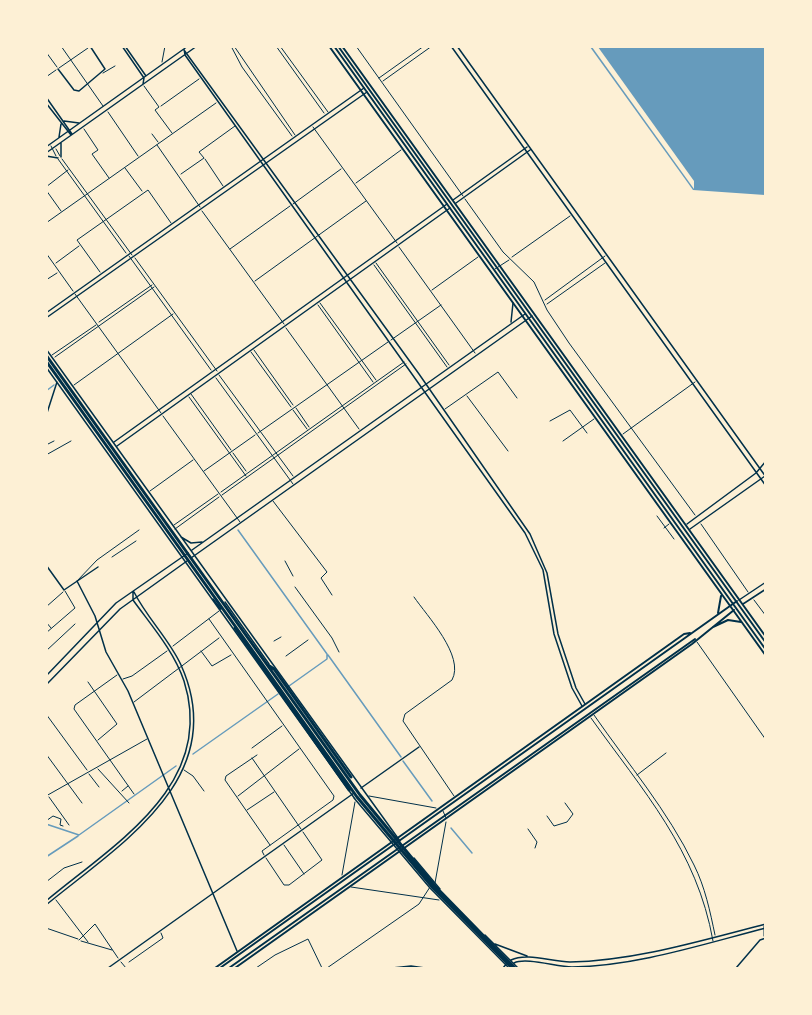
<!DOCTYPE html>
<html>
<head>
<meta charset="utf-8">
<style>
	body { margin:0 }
	#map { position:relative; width:812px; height:1015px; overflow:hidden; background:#fdf0d5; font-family:Mulish,sans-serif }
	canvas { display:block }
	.frame { position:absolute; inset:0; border:48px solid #fdf0d5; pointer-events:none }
</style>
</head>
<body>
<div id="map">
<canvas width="812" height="1015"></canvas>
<div class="frame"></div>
</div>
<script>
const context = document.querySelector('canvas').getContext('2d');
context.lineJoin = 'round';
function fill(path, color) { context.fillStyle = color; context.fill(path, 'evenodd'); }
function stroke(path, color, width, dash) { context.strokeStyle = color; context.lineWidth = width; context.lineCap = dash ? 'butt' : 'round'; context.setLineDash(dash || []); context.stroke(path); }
fill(new Path2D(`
	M590,47H765V195L693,190Z`), '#669bbc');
fill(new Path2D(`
	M592,47H598L694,181V189Z`), '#fdf0d5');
stroke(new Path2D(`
	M46,391L54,385
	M238,530L327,654V659L289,686
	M328,655L401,757
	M193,754L278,694
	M403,761L432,801
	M46,824L79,835L176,766
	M451,828L472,853
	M46,857L78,836`), '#669bbc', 1.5);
stroke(new Path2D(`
	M61,46L103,106
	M231,46L242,67L292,136
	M234,46L295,135
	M276,46L324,113
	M280,46L328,112
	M356,46L463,196
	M46,52L57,67
	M162,62L165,46
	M59,68L88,48
	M103,73L115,66
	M46,77L56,70
	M379,78L424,46
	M383,81L432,46
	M144,86L159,107L155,110L172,133
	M161,106L199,79
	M108,112L138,156
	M313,127L397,243
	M84,129L98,150L92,154L109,178
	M152,134L158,142
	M157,145L200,207
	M51,146L56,156
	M56,149L60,156
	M58,159L126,253
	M62,159L132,255
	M205,159L223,186
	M125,168L142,191
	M181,174L204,158L199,152L235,126
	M356,183L401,150
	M46,187L68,170
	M46,190L61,211
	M465,199L503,252L534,282L547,310L569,343L695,515
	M293,204L341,169
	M202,211L284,324
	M46,223L216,103
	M399,247L475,353
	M230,249L290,206
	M46,253L73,291
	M129,256L211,370
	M512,257L570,216
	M135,258L217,371
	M56,263L79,246
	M376,263L449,365
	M374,265L447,367
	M495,269L509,260
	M100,272L77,240L148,190L171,223
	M46,280L57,273
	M255,281L366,201
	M432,290L478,257
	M75,294L161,413
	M545,300L605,256
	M320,303L376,380
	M547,304L605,263
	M318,305L373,382
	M99,322L152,285
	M286,328L359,429
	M391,340L441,305
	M254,350L293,405
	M251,352L291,407
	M52,355L96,325
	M55,357L154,287
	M219,375L293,476
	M216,378L293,484
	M74,385L173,314
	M191,394L231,450
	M467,396L508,451
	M189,397L246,476
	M296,408L309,427
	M445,409L498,372L517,398
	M293,410L307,429
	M163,416L240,522
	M550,421L570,410L587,433
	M258,433L388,342
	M623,434L695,382
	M563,441L594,419
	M46,445L54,441
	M233,453L246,471
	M46,455L71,441
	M204,471L255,435
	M150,491L193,460
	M221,492L404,362
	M222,495L406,364
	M273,501L327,572L321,578L332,595
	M657,516L674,539
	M701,524L748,592
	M174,525L218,494
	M664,528L669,524
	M175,529L219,497
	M112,557L136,541
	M285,561L293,576
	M77,581L97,560L139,530
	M295,587L332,638L339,652
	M414,597C427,616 465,656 452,680L405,714L403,721L454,796
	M754,600L766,616
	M46,607L63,592
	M209,619L334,796L333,800L262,851L264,855
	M46,622L51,628
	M46,633L75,608L65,591
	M274,641L281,637
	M697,642L766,740
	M173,646L219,611
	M46,651L75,624
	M201,651L212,666L231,655
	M286,656L308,640
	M117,675L75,705L74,709L134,794
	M123,679L132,676L167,651
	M88,682L117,724L98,740
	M134,702L219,638
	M46,714L87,770
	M594,715C628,764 668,811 694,865C705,887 710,911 715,935
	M591,718C643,791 697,850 713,941
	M252,748L282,726
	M46,754L82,803
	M257,755L226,776L225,780L270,845
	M252,758L301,829
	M98,769L129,803
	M184,770L193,776L204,791
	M89,774L99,787
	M637,775L666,753
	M122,791L128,786
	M46,796L147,739
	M238,796L299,749
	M369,796L436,808
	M49,797L69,825
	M247,810L274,792
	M443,811L446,818
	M547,816L554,826L567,822L573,814L565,803
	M46,821L53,816L61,819L60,825L63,826
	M528,829L537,842L535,848
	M284,845L304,874
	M266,858L284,885H289L322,860L303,832
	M342,875L355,802
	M46,882L64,868L82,862
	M435,883L446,822
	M351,887L439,900
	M56,900L88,942
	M46,928L78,939
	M764,936V926
	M79,940L95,924L118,958
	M81,941L112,950
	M121,962L126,968
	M129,962L163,938L161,933
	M256,968L275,955L308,939L322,968
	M327,968L419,904L430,887`), '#003049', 1);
stroke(new Path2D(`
	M122,46L144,78L143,84
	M125,46L146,76
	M451,46L766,486
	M457,46L766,477
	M184,49L185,55L525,533L543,570L554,634L572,688L582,706
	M184,50L419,374L530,534L547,573L558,634L576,688L585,704
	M58,69L74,90L79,91L105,69L90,46
	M46,97L72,134
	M46,103L71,135
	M64,121L79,123
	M59,137L61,124
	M46,147L188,46
	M46,153L197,46
	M46,156L58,158
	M61,157V143
	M453,200L527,147
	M456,203L530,150
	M46,313L364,88
	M46,318L367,92
	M511,322L513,303
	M46,349L400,841
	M46,367L355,799
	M46,416L57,382
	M114,442L447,204
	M117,446L450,208
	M687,524L756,473L766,461
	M690,529L765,476
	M181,537L191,543L202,542
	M192,550L525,314
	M191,558L532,316
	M46,565L64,590L98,567
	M77,581L95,616L106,652L128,691L237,951
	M213,599L221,609
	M739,600L766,582
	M225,602L269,664
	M743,604L766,589
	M46,676L116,603L188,553
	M46,685L120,609L187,561
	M361,788L419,747
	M354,798L430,888L509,968
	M414,858L440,889
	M46,901C114,844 217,785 184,681C174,651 151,625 133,600V592
	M46,905C120,844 232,778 181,665C169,639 147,618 134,592
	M485,935L518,968
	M495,944L527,956
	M511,960C527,952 552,962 570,962C635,961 703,940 766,924
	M514,963C526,957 557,967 572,967C637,966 703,944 766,928
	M108,968L354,793
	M392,968L411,966L425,968
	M503,968L507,963
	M736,968L760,940L766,938`), '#003049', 1.5);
stroke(new Path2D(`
	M329,46L766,656
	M334,46L766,650
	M338,46L766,643
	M342,46L766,637
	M718,613L721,596
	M713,627L728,620L741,622
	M215,968L684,634L690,633
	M220,968L737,601
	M229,968L695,639
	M235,968L692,644L734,610`), '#003049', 2);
stroke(new Path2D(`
	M46,355L360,795L435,886L515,968
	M46,361L357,797L433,888L512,968
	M235,628L349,790
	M268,665L274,669L351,777`), '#003049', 3);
</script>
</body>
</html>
